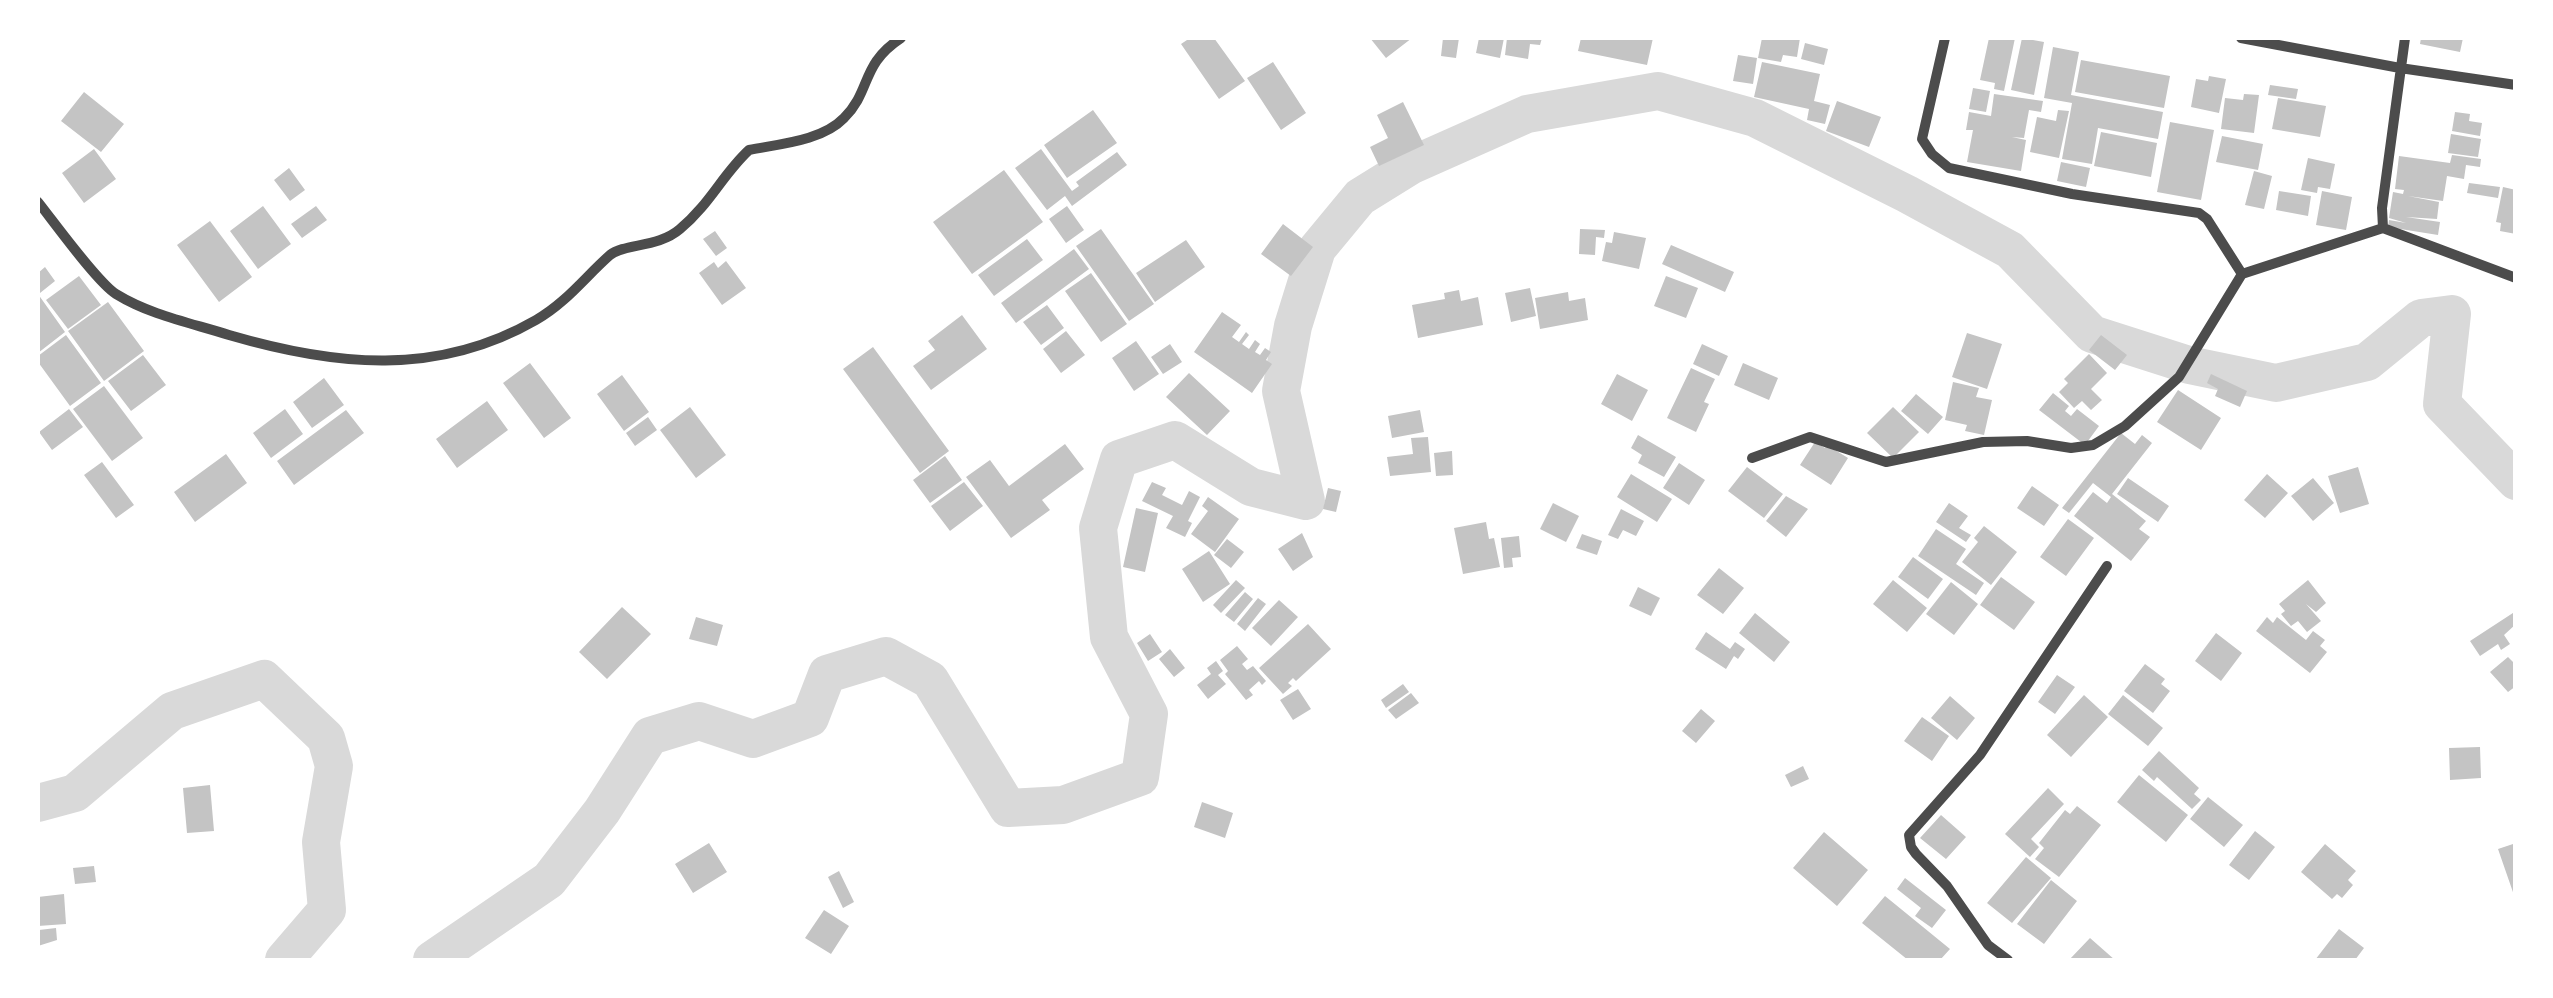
<!DOCTYPE html>
<html>
<head>
<meta charset="utf-8">
<style>
	body { margin:0 }
	#map { position:relative; width:2553px; height:998px; overflow:hidden; background:#fff; font-family:"Asap Condensed",sans-serif }
	canvas { display:block }
	.frame { position:absolute; inset:0; border:40px solid #fff; pointer-events:none }
</style>
</head>
<body>
<div id="map">
<canvas width="2553" height="998"></canvas>
<div class="frame"></div>
</div>
<script>
const context = document.querySelector('canvas').getContext('2d');
context.lineJoin = 'round';
function stroke(path, color, width, dash) { context.strokeStyle = color; context.lineWidth = width; context.lineCap = dash ? 'butt' : 'round'; context.setLineDash(dash || []); context.stroke(path); }
function fill(path, color) { context.fillStyle = color; context.fill(path, 'evenodd'); }
stroke(new Path2D(`
	M38,803L75,793L172,711L264,679L326,738L334,766L321,842L327,910L284,960
	M432,960L549,880L602,811L650,736L699,721L753,739L810,718L827,674L886,656L930,680L1008,808L1063,805L1140,777L1149,714L1109,637L1098,528L1119,459L1175,440L1251,487L1306,501L1281,391L1293,326L1317,249L1360,197L1410,166L1527,114L1658,91L1755,118L1907,194L2010,250L2092,334L2189,365L2276,383L2367,362L2421,318L2452,314L2442,404L2516,481`), '#d9d9d9', 38);
fill(new Path2D(`
	M1190,38H1214L1245,81L1219,99L1181,44Z
	M1370,38H1412L1386,58Z
	M1443,38H1459L1456,58L1441,56Z
	M1479,38H1504L1500,58L1476,53Z
	M1507,38H1542L1540,45L1530,44L1528,59L1505,55Z
	M1581,38H1653L1647,65L1578,51Z
	M1762,38H1800L1797,57L1783,55L1781,62L1758,58Z
	M1989,38H2015L2004,91L1994,89L1995,83L1980,80Z
	M2022,38L2044,42L2034,95L2011,90Z
	M2421,38H2463L2460,52L2420,44Z
	M1805,43L1828,49L1824,65L1801,59Z
	M2053,47L2079,52L2071,95L2163,112L2158,139L2098,128L2092,164L2062,159L2072,103L2044,98Z
	M1738,55L1757,58L1753,84L1733,81Z
	M2081,60L2170,76L2164,108L2075,92Z
	M1273,62L1306,113L1281,130L1247,78Z
	M1762,62L1820,74L1814,101L1830,105L1825,124L1807,120L1809,109L1754,97Z
	M2209,76L2226,79L2219,113L2191,107L2196,79L2208,81Z
	M2270,85L2298,89L2296,99L2268,95Z
	M1973,88L1990,91L1986,112L1969,109Z
	M84,92L124,124L101,152L61,121Z
	M1994,94L2043,101L2041,112L2029,110L2024,138L2012,137L2026,140L2021,171L1967,162L1973,130H1966L1969,112L1991,116Z
	M2244,94L2259,95L2254,133L2221,129L2225,98L2243,100Z
	M2278,98L2326,106L2320,137L2272,129Z
	M1837,101L1881,117L1869,147L1826,131Z
	M1403,102L1424,145L1379,166L1370,147L1388,138L1377,115Z
	M1093,110L1117,143L1067,178L1044,145Z
	M2058,110L2069,111L2059,158L2030,152L2037,117L2056,121Z
	M2455,112L2470,114L2469,121L2482,123L2480,136L2452,131Z
	M2170,122L2214,130L2201,200L2157,192Z
	M2101,132L2157,143L2151,177L2094,166Z
	M2451,134L2481,139L2478,157L2448,153Z
	M2222,136L2263,144L2258,170L2216,162Z
	M94,149L116,179L84,203L62,173Z
	M1041,149L1072,191L1079,186L1076,182L1117,152L1127,165L1072,206L1065,196L1047,210L1015,168Z
	M2452,155L2481,159L2480,167L2466,165L2464,179L2447,176L2443,201L2408,196L2439,202L2437,219L2406,217L2440,222L2438,235L2388,227L2389,220L2406,223L2389,218L2393,192L2403,194L2404,190L2395,189L2399,156L2450,163Z
	M2308,158L2335,164L2330,189L2318,187L2317,193L2301,190Z
	M2061,162L2090,168L2086,187L2057,181Z
	M289,168L305,190L290,201L274,180Z
	M1004,170L1043,222L972,274L933,222Z
	M2254,171L2272,176L2264,209L2245,205Z
	M2469,183L2500,187L2498,198L2467,193Z
	M2503,187L2516,190V234L2500,231L2501,223L2496,222Z
	M2279,191L2311,196L2308,216L2276,210Z
	M2322,191L2352,197L2346,230L2316,225Z
	M263,206L291,244L258,269L230,231Z
	M316,206L327,220L302,238L291,224Z
	M1067,206L1084,230L1066,243L1049,219Z
	M210,221L252,277L219,302L177,245Z
	M1283,224L1313,247L1291,276L1261,254Z
	M1101,229L1154,304L1129,321L1076,246Z
	M1580,229L1605,230L1604,238L1596,237L1595,255L1579,254Z
	M715,231L727,248L716,256L703,239Z
	M1614,232L1646,238L1639,269L1602,261L1606,242L1612,243Z
	M1027,239L1043,260L994,296L978,275Z
	M1186,240L1205,267L1155,302L1136,273Z
	M1671,245L1734,272L1725,292L1662,264Z
	M1074,249L1089,269L1016,323L1001,303Z
	M726,261L746,288L722,305L699,273L714,262L718,268Z
	M45,267L55,281L40,293L38,273Z
	M1091,273L1127,324L1101,342L1065,291Z
	M79,276L101,305L68,329L46,300Z
	M1666,276L1698,288L1686,318L1654,306Z
	M1530,288L1536,316L1511,322L1505,293Z
	M1459,290L1461,301L1478,297L1483,325L1418,338L1412,305L1445,299L1444,293Z
	M1568,292L1569,301L1585,298L1588,320L1540,329L1535,298Z
	M38,294L65,332L38,353Z
	M108,302L144,351L104,381L68,331Z
	M1047,305L1064,328L1041,345L1023,322Z
	M1222,312L1241,325L1232,337L1239,342L1246,332L1249,335L1242,344L1249,349L1255,340L1260,344L1255,352L1260,355L1265,348L1271,352L1266,360L1272,364L1252,393L1194,352Z
	M962,315L987,349L931,390L913,366L935,350L928,341Z
	M1066,331L1085,355L1061,373L1043,349Z
	M1967,333L2002,344L1987,389L1952,377Z
	M66,335L101,383L70,406L38,362V356Z
	M2101,335L2127,355L2115,370L2089,350Z
	M1136,341L1159,374L1134,391L1112,358Z
	M1170,344L1182,362L1163,374L1151,357Z
	M1702,344L1728,356L1719,376L1693,364Z
	M873,347L949,451L920,473L843,369Z
	M2089,354L2107,373L2091,389L2102,400L2091,410L2082,401L2074,408L2059,392L2068,383L2064,379Z
	M143,355L166,385L131,411L108,381Z
	M530,363L571,418L544,438L503,383Z
	M1743,363L1778,378L1769,400L1734,385Z
	M1691,368L1715,379L1704,402L1709,404L1696,432L1667,418Z
	M1189,373L1230,411L1207,435L1166,397Z
	M1617,374L1648,390L1632,421L1601,404Z
	M2211,374L2247,391L2240,407L2215,396L2218,389L2207,383Z
	M622,375L649,412L624,431L597,394Z
	M324,378L344,405L312,428L293,402Z
	M1953,382L1979,388L1976,397L1992,400L1984,435L1965,431L1967,425L1945,420Z
	M104,386L143,438L112,461L73,409Z
	M2178,390L2221,418L2201,450L2157,422Z
	M2053,393L2069,406L2065,411L2071,416L2077,409L2099,426L2085,445L2039,410Z
	M1916,394L1943,417L1928,434L1901,411Z
	M487,401L508,430L457,468L436,439Z
	M690,407L726,455L696,478L660,430Z
	M1893,407L1919,432L1893,458L1867,433Z
	M69,409L83,427L52,450L39,432Z
	M285,409L303,434L271,458L253,433Z
	M346,410L364,433L294,485L277,461Z
	M1420,410L1424,432L1392,438L1388,416Z
	M648,417L657,430L635,446L626,433Z
	M2121,433L2135,444L2142,435L2152,443L2112,494L2146,521L2139,529L2150,537L2131,561L2074,516L2093,492L2107,503L2111,497L2093,483L2069,513L2062,508Z
	M1638,435L1676,457L1664,477L1638,463L1642,455L1631,448Z
	M1428,437L1431,472L1390,476L1387,457L1413,454L1411,438Z
	M1815,442L1825,448L1827,445L1848,458L1831,485L1800,465Z
	M1065,444L1084,469L1042,500L1050,510L1011,538L966,477L990,460L1009,486Z
	M1452,451L1453,475L1436,476L1434,453Z
	M226,454L247,483L195,522L174,492Z
	M945,456L962,480L930,503L913,480Z
	M102,462L134,505L116,518L84,475Z
	M1679,463L1705,480L1689,505L1663,488Z
	M1747,467L1783,494L1764,518L1728,491Z
	M2358,467L2369,504L2340,513L2328,476Z
	M1631,474L1672,499L1657,522L1617,497Z
	M2267,474L2288,493L2265,518L2244,500Z
	M2128,478L2169,506L2158,522L2117,494Z
	M2313,478L2334,503L2313,521L2291,496Z
	M964,482L983,506L950,531L931,506Z
	M1152,482L1166,488L1162,495L1182,505L1189,491L1200,497L1188,521L1192,523L1185,537L1166,528L1173,516L1142,501Z
	M2032,486L2059,505L2044,526L2017,508Z
	M1328,488L1341,491L1336,512L1323,509Z
	M1786,496L1808,509L1786,537L1766,521Z
	M1208,497L1239,519L1215,552L1191,534L1208,511L1202,506Z
	M1553,503L1579,516L1566,542L1540,529Z
	M1949,503L1968,516L1959,528L1971,535L1966,542L1936,522Z
	M1136,508L1158,513L1145,572L1123,567Z
	M1621,509L1644,521L1636,536L1623,530L1618,539L1608,535Z
	M2068,519L2094,538L2066,576L2040,557Z
	M1486,522L1489,539L1494,538L1500,567L1463,574L1454,528Z
	M1984,526L2017,552L1991,585L1962,562L1978,542L1974,538Z
	M1936,529L1966,549L1956,564L1984,583L1976,595L1918,556Z
	M1302,533L1313,557L1293,571L1278,549Z
	M1582,534L1602,541L1597,555L1576,548Z
	M1519,536L1521,557L1512,558L1513,567L1504,568L1501,538Z
	M1227,539L1244,552L1231,568L1214,555Z
	M1209,551L1230,584L1203,602L1182,569Z
	M1913,557L1943,579L1928,599L1898,577Z
	M1719,568L1744,588L1723,614L1697,595Z
	M2001,577L2035,602L2014,630L1980,605Z
	M1236,580L1245,588L1221,613L1213,605Z
	M1893,580L1927,608L1907,632L1873,604Z
	M2308,580L2326,603L2316,612L2306,604L2321,621L2307,632L2298,621L2291,626L2281,614L2285,611L2279,604Z
	M1951,582L1978,604L1954,635L1926,614Z
	M1638,587L1660,598L1651,616L1629,606Z
	M1245,592L1253,599L1234,622L1225,615Z
	M1258,598L1266,604L1245,631L1237,624Z
	M1279,600L1298,617L1271,646L1252,628Z
	M622,607L651,634L607,679L579,652Z
	M2516,611V624L2504,635L2510,644L2501,650L2498,644L2480,656L2470,641Z
	M1755,613L1790,642L1774,662L1739,633Z
	M696,617L723,625L717,646L689,639Z
	M2267,617L2273,623L2277,617L2306,640L2313,631L2325,640L2320,646L2327,652L2310,673L2256,631Z
	M1308,624L1331,649L1296,681L1293,678L1288,683L1292,686L1283,694L1259,668Z
	M1706,632L1730,649L1735,642L1745,649L1738,659L1734,656L1726,669L1695,649Z
	M2216,633L2242,653L2221,681L2195,661Z
	M1150,634L1162,652L1148,661L1137,643Z
	M1237,646L1248,659L1242,664L1247,670L1253,666L1266,681L1262,685L1259,681L1249,690L1253,695L1246,700L1225,674L1228,671L1220,660Z
	M1170,649L1185,668L1174,677L1159,659Z
	M2508,657L2516,665V686L2508,692L2490,672Z
	M1216,661L1223,671L1218,675L1226,684L1208,699L1197,685L1211,674L1207,668Z
	M2145,664L2165,679L2161,684L2170,691L2153,713L2124,691Z
	M2057,675L2075,687L2055,714L2038,702Z
	M1403,684L1409,692L1386,708L1381,700Z
	M1298,689L1311,709L1293,720L1280,700Z
	M1411,693L1419,703L1396,719L1388,710Z
	M2084,695L2108,717L2071,757L2047,735Z
	M2123,695L2163,728L2148,746L2108,714Z
	M1950,696L1975,718L1957,740L1931,718Z
	M1701,709L1715,721L1696,743L1682,731Z
	M1922,717L1949,736L1932,761L1904,741Z
	M2480,747L2481,778L2450,780L2449,748Z
	M2159,751L2199,788L2194,794L2201,800L2192,809L2157,777L2154,781L2142,770Z
	M1803,766L1809,779L1791,787L1785,775Z
	M2139,775L2188,815L2166,842L2117,802Z
	M210,785L214,831L187,833L183,788Z
	M2048,788L2064,804L2031,839L2039,847L2030,857L2005,834Z
	M2208,797L2243,825L2224,847L2190,819Z
	M1202,802L1233,813L1225,838L1194,827Z
	M2077,806L2101,825L2059,877L2035,859L2044,848L2039,843L2065,810L2070,814Z
	M1941,815L1966,837L1946,859L1920,838Z
	M2255,831L2275,847L2249,880L2229,865Z
	M1824,832L1868,870L1837,906L1793,868Z
	M709,843L727,872L693,893L675,864Z
	M2516,843V898H2515L2498,849Z
	M2325,844L2356,871L2348,880L2353,885L2342,898L2337,894L2332,899L2301,872Z
	M2026,857L2051,878L2012,923L1987,903Z
	M94,866L96,882L75,884L73,868Z
	M839,871L854,902L843,908L828,877Z
	M1905,878L1946,910L1932,928L1915,916L1921,908L1897,889Z
	M2051,880L2077,901L2044,944L2017,924Z
	M64,894L66,924L38,926V897Z
	M1885,896L1950,949L1940,960H1908L1862,923Z
	M824,910L849,926L831,954L805,938Z
	M56,928L57,940L38,946L39,930Z
	M2339,929L2364,948L2355,960H2315Z
	M2090,938L2115,960H2069Z`), '#c4c4c4');
stroke(new Path2D(`
	M1945,38L1922,139L1932,154L1949,168L2072,194L2199,213L2207,219L2242,274
	M2241,38L2400,68L2516,85
	M2405,38L2382,208L2383,228L2516,278
	M38,202C54,222 97,282 116,294C150,315 191,323 229,335C335,366 437,377 536,320C567,302 585,277 610,255C625,243 658,248 680,229C710,204 723,174 749,150C779,144 822,141 844,118C872,90 860,65 901,38
	M1752,458L1810,437L1886,462L1983,442L2027,441L2071,448L2093,445L2125,426L2179,377L2242,274L2383,228
	M2008,960L1988,945L1947,886L1916,854L1911,847L1909,835L1980,755L2107,566`), '#4c4c4c', 10);
</script>
</body>
</html>
